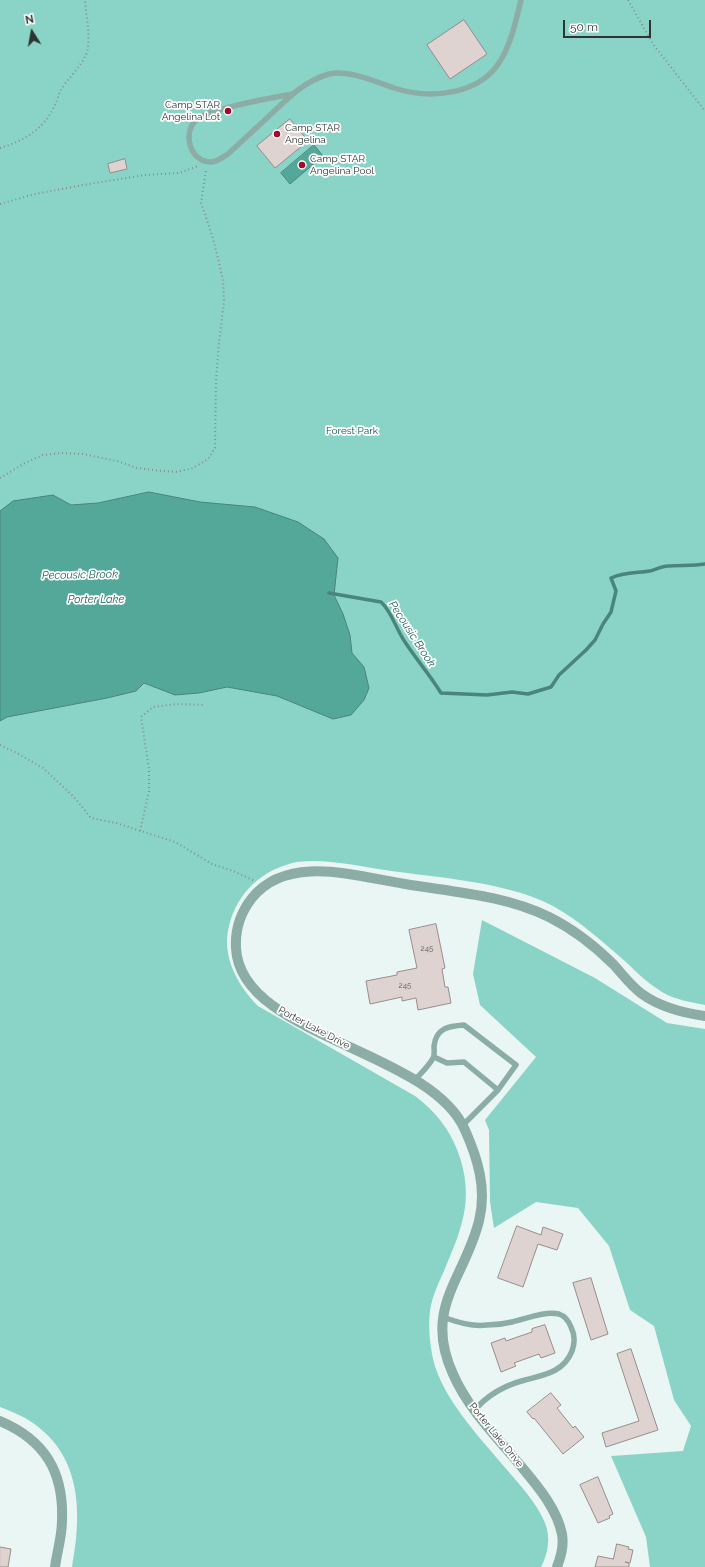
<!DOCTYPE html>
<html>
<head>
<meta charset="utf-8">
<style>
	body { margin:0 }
	#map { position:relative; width:705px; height:1567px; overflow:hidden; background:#e9f6f3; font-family:Raleway,sans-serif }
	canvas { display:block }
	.north { position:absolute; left:12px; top:12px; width:40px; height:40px; -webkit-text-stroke:3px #fff; paint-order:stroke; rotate:349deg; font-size:11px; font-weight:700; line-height:16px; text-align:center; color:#2f3433 }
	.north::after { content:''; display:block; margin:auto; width:14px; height:18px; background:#2f3433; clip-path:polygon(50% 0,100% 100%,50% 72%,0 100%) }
	.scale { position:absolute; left:563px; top:20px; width:88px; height:18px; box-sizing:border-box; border:2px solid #2f3433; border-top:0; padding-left:5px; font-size:12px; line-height:14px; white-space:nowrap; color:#2f3433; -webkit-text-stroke:3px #fff; paint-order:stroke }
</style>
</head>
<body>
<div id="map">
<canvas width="705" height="1567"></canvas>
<div class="north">N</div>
<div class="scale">50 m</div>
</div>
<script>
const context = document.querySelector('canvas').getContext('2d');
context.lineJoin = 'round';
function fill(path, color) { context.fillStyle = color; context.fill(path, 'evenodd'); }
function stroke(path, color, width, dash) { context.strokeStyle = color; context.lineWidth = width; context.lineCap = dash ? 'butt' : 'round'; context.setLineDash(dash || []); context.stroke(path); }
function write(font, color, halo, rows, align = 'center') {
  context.font = font + ' Raleway,sans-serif'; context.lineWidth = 3.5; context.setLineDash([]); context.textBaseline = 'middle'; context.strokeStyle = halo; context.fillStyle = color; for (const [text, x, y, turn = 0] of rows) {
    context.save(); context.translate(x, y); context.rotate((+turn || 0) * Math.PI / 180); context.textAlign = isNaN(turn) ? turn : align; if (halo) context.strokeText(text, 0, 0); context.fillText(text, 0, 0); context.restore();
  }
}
fill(new Path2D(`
	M0,0H705V1005C691,1002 675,1000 662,992C649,984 637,973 626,962C603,942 580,921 553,906C505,881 438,878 385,870C358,866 324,858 297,862C262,869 237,893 229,926C221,956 238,986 258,1006L415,1096C435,1111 449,1128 458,1152C475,1199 462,1228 444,1271C438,1284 432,1297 430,1311C428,1327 430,1344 433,1359C443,1402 487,1445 514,1478C526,1492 538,1506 545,1523C551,1537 548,1554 541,1567H72C82,1514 82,1457 33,1423C23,1416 11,1411 0,1407Z
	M482,920L595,978L667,1023L705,1029V1567H650L646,1537L611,1456L683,1451L691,1426L674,1400L654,1326L630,1310L609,1246L578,1208L536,1202L494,1228L490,1202L489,1130L485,1120L536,1057L480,1005L473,974Z`), '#8ad4c7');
const water = new Path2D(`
	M314,145L323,156L290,184L281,173Z
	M149,492L200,502L255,507L298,522L324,539L338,558L334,595L343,614L350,635L352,653L364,667L369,688L364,700L351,715L333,719L277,696L227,687L199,693L175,695L144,683L136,691L107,698L7,717L0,721V511L13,501L53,495L71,505L98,503Z`);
fill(water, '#54a89a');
stroke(water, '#49857b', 1);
stroke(new Path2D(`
	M329,593L381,602C392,612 396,629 405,642C416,659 430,675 441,693L487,695L512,692L528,694L551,687L559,675L586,650L595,640L603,624L611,612L616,591L611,578C623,572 638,573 650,571C656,570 661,566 668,566C681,565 693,566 705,564`), '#49857b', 3.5);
const building = new Path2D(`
	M464,20L487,54L450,79L427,45Z
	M290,119L308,141L275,168L257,146Z
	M125,159L127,169L110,173L108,164Z
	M436,924L445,968L442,969L445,987H448L451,1003L418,1010L416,998L402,1001V997L370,1004L366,981L397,975V972L417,968L409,930Z
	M517,1226L541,1235L543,1227L563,1234L557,1250L538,1244L523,1287L498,1278Z
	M591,1278L608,1334L591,1340L573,1283Z
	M545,1325L555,1353L541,1358L539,1354L514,1363L516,1366L501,1372L491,1343L505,1338L506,1341L532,1332V1329Z
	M631,1349L658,1430L606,1447L602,1433L639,1421L617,1354Z
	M551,1393L561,1405L557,1408L573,1428L575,1426L584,1437L563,1454L534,1418L533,1419L527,1412Z
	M598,1477L613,1514L609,1516L610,1518L598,1523L580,1485Z
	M617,1544L629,1547L628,1549L633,1550L630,1563L625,1562L629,1563V1567H595L598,1556L613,1559Z
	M0,1547L11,1549L8,1567H0Z`);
fill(building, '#dfd3d2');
stroke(building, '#988c8c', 1);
stroke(new Path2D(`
	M628,0L653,44L705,111
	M0,148C23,141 43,130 54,107C57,102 58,95 61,90C68,78 82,66 87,52C91,36 86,16 85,0
	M0,204L35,194L83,185L145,175L179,173L198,166
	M0,478L25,463L43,455L62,453L83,454L117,461L137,468L162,471L177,472L193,468L208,459L215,448L216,381L219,343L224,301L223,281L219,262L212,235L201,203L206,170
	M0,745L17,753L43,768L74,797L91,818L116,823L175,842L212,864L233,871L255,881
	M140,831L149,792V769L141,717L153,707L176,704L205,705`), '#858d8b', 2, [1, 3]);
stroke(new Path2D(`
	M293,94C270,98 248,102 226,108C218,111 208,112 200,117C181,128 188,162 211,162C217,162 223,157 228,154C241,142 255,129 268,117C287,99 304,81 329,74C347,69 377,82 394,88C431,100 482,95 502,58C512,40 516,20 521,0
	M415,1080C421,1073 429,1066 433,1058C435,1055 434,1050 434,1046C436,1028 449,1026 464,1025L516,1065L498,1090L464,1062L447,1063L434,1057
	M463,1125L498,1090
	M443,1317C457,1322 472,1327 487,1325C495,1325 504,1324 512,1322C526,1319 544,1311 559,1314C565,1316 569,1322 571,1327C575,1335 575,1343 572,1351C564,1372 544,1375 525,1380C506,1385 487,1395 474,1411`), '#8bada6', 5.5);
stroke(new Path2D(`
	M0,1421C45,1440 64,1472 62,1521C62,1536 57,1552 55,1567
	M557,1567C561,1556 564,1546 562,1534C557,1510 540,1489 525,1471C500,1440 469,1411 453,1374C423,1308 464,1280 479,1221C487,1189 478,1159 465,1130C430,1049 240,1037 236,948C235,930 241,912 252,898C288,853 358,877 405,884C453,892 504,895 549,917C573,929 595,946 614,965C623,975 631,986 642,994C660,1007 683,1013 705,1016`), '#8bada6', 10);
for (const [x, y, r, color] of [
	[228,111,4,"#a50929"],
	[277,134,4,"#a50929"],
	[302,165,4,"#a50929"]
]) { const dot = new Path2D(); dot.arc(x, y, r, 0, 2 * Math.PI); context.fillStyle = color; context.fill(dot); stroke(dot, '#fff', 1.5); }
write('8px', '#5b5c5b', null, [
	["245",427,949],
	["245",405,986]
]);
write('10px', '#2f3433', '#fff', [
	["Camp STAR",220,105,"right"],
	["Angelina Lot",220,117,"right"],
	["Camp STAR",285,128],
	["Angelina",285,140],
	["Camp STAR",310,159],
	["Angelina Pool",310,171]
], 'left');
write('10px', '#09544b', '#fff', [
	["Forest Park",352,431]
]);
write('10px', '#2f3433', '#fff', [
	["Porter Lake Drive",314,1028,28],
	["Porter Lake Drive",496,1435,51]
]);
write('italic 11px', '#1a5e55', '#fff', [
	["Pecousic Brook",80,575,-1],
	["Porter Lake",96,600],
	["Pecousic Brook",412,634,57]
]);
</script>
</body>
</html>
